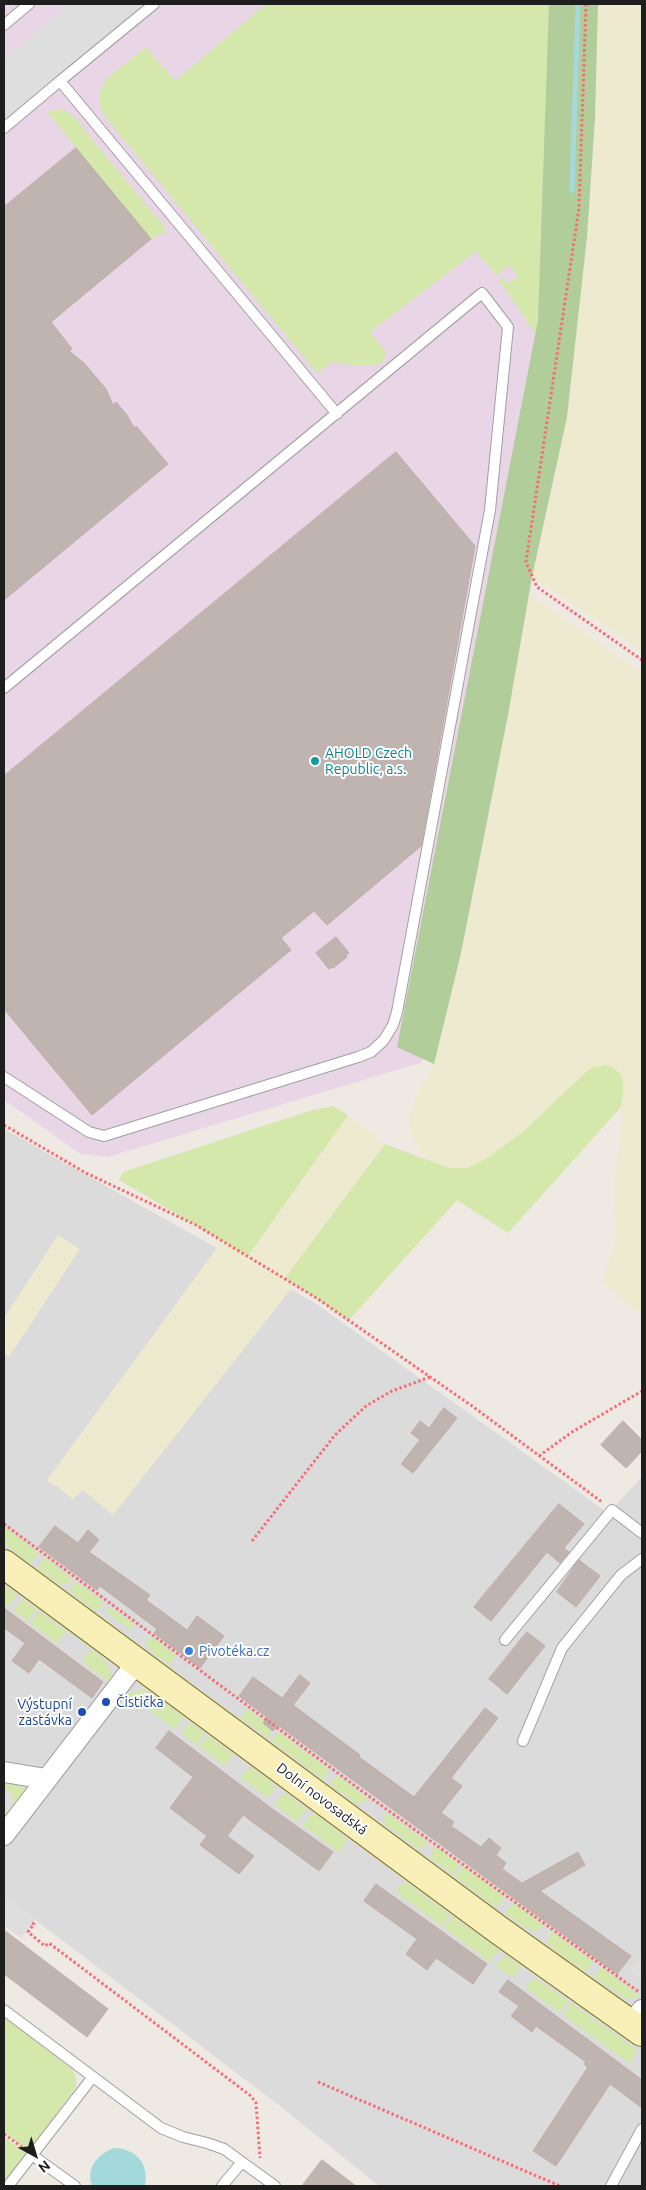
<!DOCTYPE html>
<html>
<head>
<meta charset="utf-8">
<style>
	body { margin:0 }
	#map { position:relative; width:646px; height:2190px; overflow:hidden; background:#efe9e4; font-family:Ubuntu,sans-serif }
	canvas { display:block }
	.frame { position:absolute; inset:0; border:5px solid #1e1e1e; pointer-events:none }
	.north { position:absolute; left:10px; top:2130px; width:50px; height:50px; -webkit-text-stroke:4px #fff; paint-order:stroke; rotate:141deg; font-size:14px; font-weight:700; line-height:20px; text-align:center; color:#1e1e1e }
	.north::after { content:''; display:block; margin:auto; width:18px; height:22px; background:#1e1e1e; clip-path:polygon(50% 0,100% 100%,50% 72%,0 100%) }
</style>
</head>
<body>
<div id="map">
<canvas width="646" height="2190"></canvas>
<div class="frame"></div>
<div class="north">N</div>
</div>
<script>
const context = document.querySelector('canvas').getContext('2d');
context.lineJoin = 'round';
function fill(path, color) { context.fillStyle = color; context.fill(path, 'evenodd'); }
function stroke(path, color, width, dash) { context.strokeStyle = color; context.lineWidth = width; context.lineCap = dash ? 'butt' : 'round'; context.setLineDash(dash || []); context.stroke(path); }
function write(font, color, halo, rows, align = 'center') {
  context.font = font + ' Ubuntu,sans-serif'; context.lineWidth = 4; context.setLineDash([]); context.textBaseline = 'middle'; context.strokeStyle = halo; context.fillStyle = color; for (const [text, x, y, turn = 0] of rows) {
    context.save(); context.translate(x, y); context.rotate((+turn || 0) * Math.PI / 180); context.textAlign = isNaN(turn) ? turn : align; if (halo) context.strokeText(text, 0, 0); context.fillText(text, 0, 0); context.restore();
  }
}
fill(new Path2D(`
	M4,1129L315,1303L608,1513L642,1477V2186H379L280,2106L4,1896Z`), '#dcdbdb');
fill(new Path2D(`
	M4,4H556L550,330L426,1056L420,1063L108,1157L81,1154L4,1100Z`), '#e8d6e7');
fill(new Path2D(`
	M598,4H642V650L532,577L567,417L587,237L595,118Z
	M529,594L642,673V1315L602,1283L616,1240L614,1181L620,1139L621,1107L624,1089L589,1069L525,1130L489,1157L467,1169H457L432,1163L420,1151L409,1128L410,1115L414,1100L434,1064L461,953L508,715Z
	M348,1115L385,1144L285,1278L295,1284L113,1515L83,1490L73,1499L47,1480L222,1241L249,1256Z
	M58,1235L80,1249L9,1357L4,1353V1318Z`), '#edeacf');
fill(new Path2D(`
	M266,4H549L538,320L535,333L499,280L503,278L508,284L518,276L508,265L496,275L476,251L370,332L386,352C386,375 347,363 332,362L317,373L105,117C97,104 98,91 106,79L146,47L175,81Z
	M57,109L65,110L74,117L167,230L161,235L159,234L152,240L47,112Z
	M605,1065C628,1070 624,1089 621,1107L508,1233L457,1200L349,1320L285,1278L385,1144L449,1168H467L489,1157L525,1130L589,1069Z
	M333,1106L348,1115L248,1256L119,1180L123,1172L309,1111Z
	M4,1526L39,1553L30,1563L4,1543Z
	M45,1557L71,1578L67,1583L61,1585L38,1569Z
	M75,1581L104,1602L97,1612L69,1591Z
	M4,1585L15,1593V1597L8,1607L4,1604Z
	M22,1599L36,1609L27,1621L14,1611Z
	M110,1607L134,1624L130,1630L106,1612Z
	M39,1611L66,1631L57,1643L30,1623Z
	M150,1636L176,1655L171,1663C162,1662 148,1651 146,1642Z
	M91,1650C103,1657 114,1667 110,1682L82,1662Z
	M145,1690L183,1717L175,1729L127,1694L135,1691Z
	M247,1708L274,1728L268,1738L241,1718Z
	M189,1722L205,1734L196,1745L181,1733Z
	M279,1732L330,1770L323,1779L272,1741Z
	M208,1736L233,1754L225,1766L200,1747Z
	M250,1767L274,1784V1789L268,1798L240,1777Z
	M337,1775L367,1798L363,1804H358L330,1785Z
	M4,1783L20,1785L25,1790L26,1794L4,1822Z
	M284,1793L307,1809L297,1821L274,1804Z
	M387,1813L428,1842L420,1850L386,1825L383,1820Z
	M315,1814L347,1839L340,1852L303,1826L311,1815Z
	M435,1846L460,1864L453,1874L430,1858Z
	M463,1866L505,1896L498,1906L491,1904L455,1876Z
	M406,1882L450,1915L442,1926L396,1892L402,1884Z
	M513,1902L544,1925L537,1931C526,1929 514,1921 506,1913Z
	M453,1917L499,1950L490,1962L444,1928Z
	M552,1931L593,1961L589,1969L584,1971L550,1946L547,1940Z
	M506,1955L511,1959L510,1962L515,1961L520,1966L513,1978L496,1966Z
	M601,1967L641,1997L626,1999L594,1977Z
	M534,1977L568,2001L560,2013L526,1988Z
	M571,2003L634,2048L636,2053L629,2063L563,2015Z
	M4,2016L72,2069L76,2076V2087L29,2151L4,2132Z
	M4,2137L26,2153L4,2184Z`), '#d3e8aa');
fill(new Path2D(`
	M549,4H598L595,118L587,237L567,417L532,577L508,715L461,953L434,1064L397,1047L538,320Z`), '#b1cd99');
fill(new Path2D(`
	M70,4H153L4,127V59Z
	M4,1788L10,1792L14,1801L4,1815Z
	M4,1896L36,1919L21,1938L4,1926Z
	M642,1954V1980L630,1971Z`), '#dedede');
fill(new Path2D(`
	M114,2148C137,2149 149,2164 145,2186H92C85,2168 98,2154 114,2148Z`), '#a4d9dc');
stroke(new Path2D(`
	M572,191L578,4`), '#a4d9dc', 5);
const building = new Path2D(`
	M76,148L151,239L51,322L72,349L69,351L84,363L106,389L113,405L116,402L127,415L134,428L136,426L168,464L4,600V207Z
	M396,452L475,546L421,846L327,925L314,911L281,938L291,950L92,1115L4,1009V776Z
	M336,937L349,953L346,955L347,957L333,968L332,967L329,969L316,953Z
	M444,1408L457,1418L413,1473L401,1464L420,1440L411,1433L420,1421L429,1428Z
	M623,1421L642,1440V1451L626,1468L601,1445Z
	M559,1504L584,1524L564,1548L569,1552L560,1563L547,1552L491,1621L474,1607Z
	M55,1526L78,1543L88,1530L99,1540L89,1552L150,1595L146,1600L187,1630L197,1616L224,1636L200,1668L154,1633L157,1629L100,1586L97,1590L39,1547Z
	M579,1560L600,1576L576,1607L557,1592Z
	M4,1608L103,1682L92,1698L39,1659L29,1673L12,1661L25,1643L4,1628Z
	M527,1632L545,1646L507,1694L489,1679Z
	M300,1675L310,1683L293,1705L360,1755L359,1757L414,1797L485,1708L498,1718L451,1778L462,1786L441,1813L454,1822L451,1826L481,1847L489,1838L501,1848L496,1855L506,1863L502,1869L522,1883L578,1852L585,1865L540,1891L631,1956L617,1974L278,1725L273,1731L263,1723L267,1717L239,1696L253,1677L282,1698Z
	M169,1731L271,1808L333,1852L319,1871L243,1815L227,1836L254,1856L239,1874L200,1845L207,1836L170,1808L193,1777L156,1748Z
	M376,1884L487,1964L473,1984L436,1958L427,1970L406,1954L417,1939L364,1901Z
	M4,1930L108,2009L87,2037L4,1974Z
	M508,1980L642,2080V2108L610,2084L556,2166L533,2151L588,2067L584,2064L586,2062L536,2026L532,2032L511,2016L519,2006L499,1992Z
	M322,2160L356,2186H302Z`);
fill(building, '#bfb4b0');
stroke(building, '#c0ada6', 1);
const service = new Path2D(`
	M4,25L29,4
	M60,81L154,4
	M4,128L60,81L337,414
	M4,688L482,293L508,327L490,510L397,1012L393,1025L384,1040L371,1052L358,1057L104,1136L89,1132L4,1077
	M505,1640L612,1510L642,1533
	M523,1741L562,1648L621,1575L642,1559
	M4,2010L161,2128L183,2137L207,2143L224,2149L275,2186
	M32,2155L75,2186
	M8,2186L92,2078
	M222,2186L242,2162
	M611,2186L642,2129`);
const minor = new Path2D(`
	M4,1772L46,1779
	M4,1835L137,1662
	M631,2024L642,2010`);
const secondary = new Path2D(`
	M4,1564L500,1931L642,2032`);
stroke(service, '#9f9f9f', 12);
stroke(minor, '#9f9f9f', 22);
stroke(secondary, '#736c06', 30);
stroke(new Path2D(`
	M586,4L579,208L526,562L537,587L642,660
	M4,1125L86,1173L196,1225L318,1299L472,1406L602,1502
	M539,1456L572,1432L642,1391
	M4,1524L378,1803L639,1992
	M252,1541L335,1435L366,1406L392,1391L430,1377
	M32,1923L34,1924L28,1932L45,1946L49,1943L251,2096L256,2103L260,2158
	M318,2082L560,2186
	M4,2134L22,2147`), '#f86c75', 3, [2.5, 2.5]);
stroke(service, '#fff', 10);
stroke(minor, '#fff', 20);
stroke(secondary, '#f8f0b8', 28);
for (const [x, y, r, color] of [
	[315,761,5,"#0f9aa8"],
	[189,1651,5,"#3f7fe0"],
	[106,1702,5,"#1a4fb4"],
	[82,1712,5,"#1a4fb4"]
]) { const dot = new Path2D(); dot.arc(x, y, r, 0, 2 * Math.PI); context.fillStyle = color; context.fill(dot); stroke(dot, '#fff', 2); }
write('14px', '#0d838f', '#fff', [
	["AHOLD Czech",325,753],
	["Republic, a.s.",325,769]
], 'left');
write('14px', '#366cbe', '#fff', [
	["Pivotéka.cz",199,1651]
], 'left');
write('14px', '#164399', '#fff', [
	["Čistička",116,1702],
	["Výstupní",72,1704,"right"],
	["zastávka",72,1720,"right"]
], 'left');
write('14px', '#1e1e1e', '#fff', [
	["Dolní novosadská",322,1799,37]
]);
</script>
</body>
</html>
